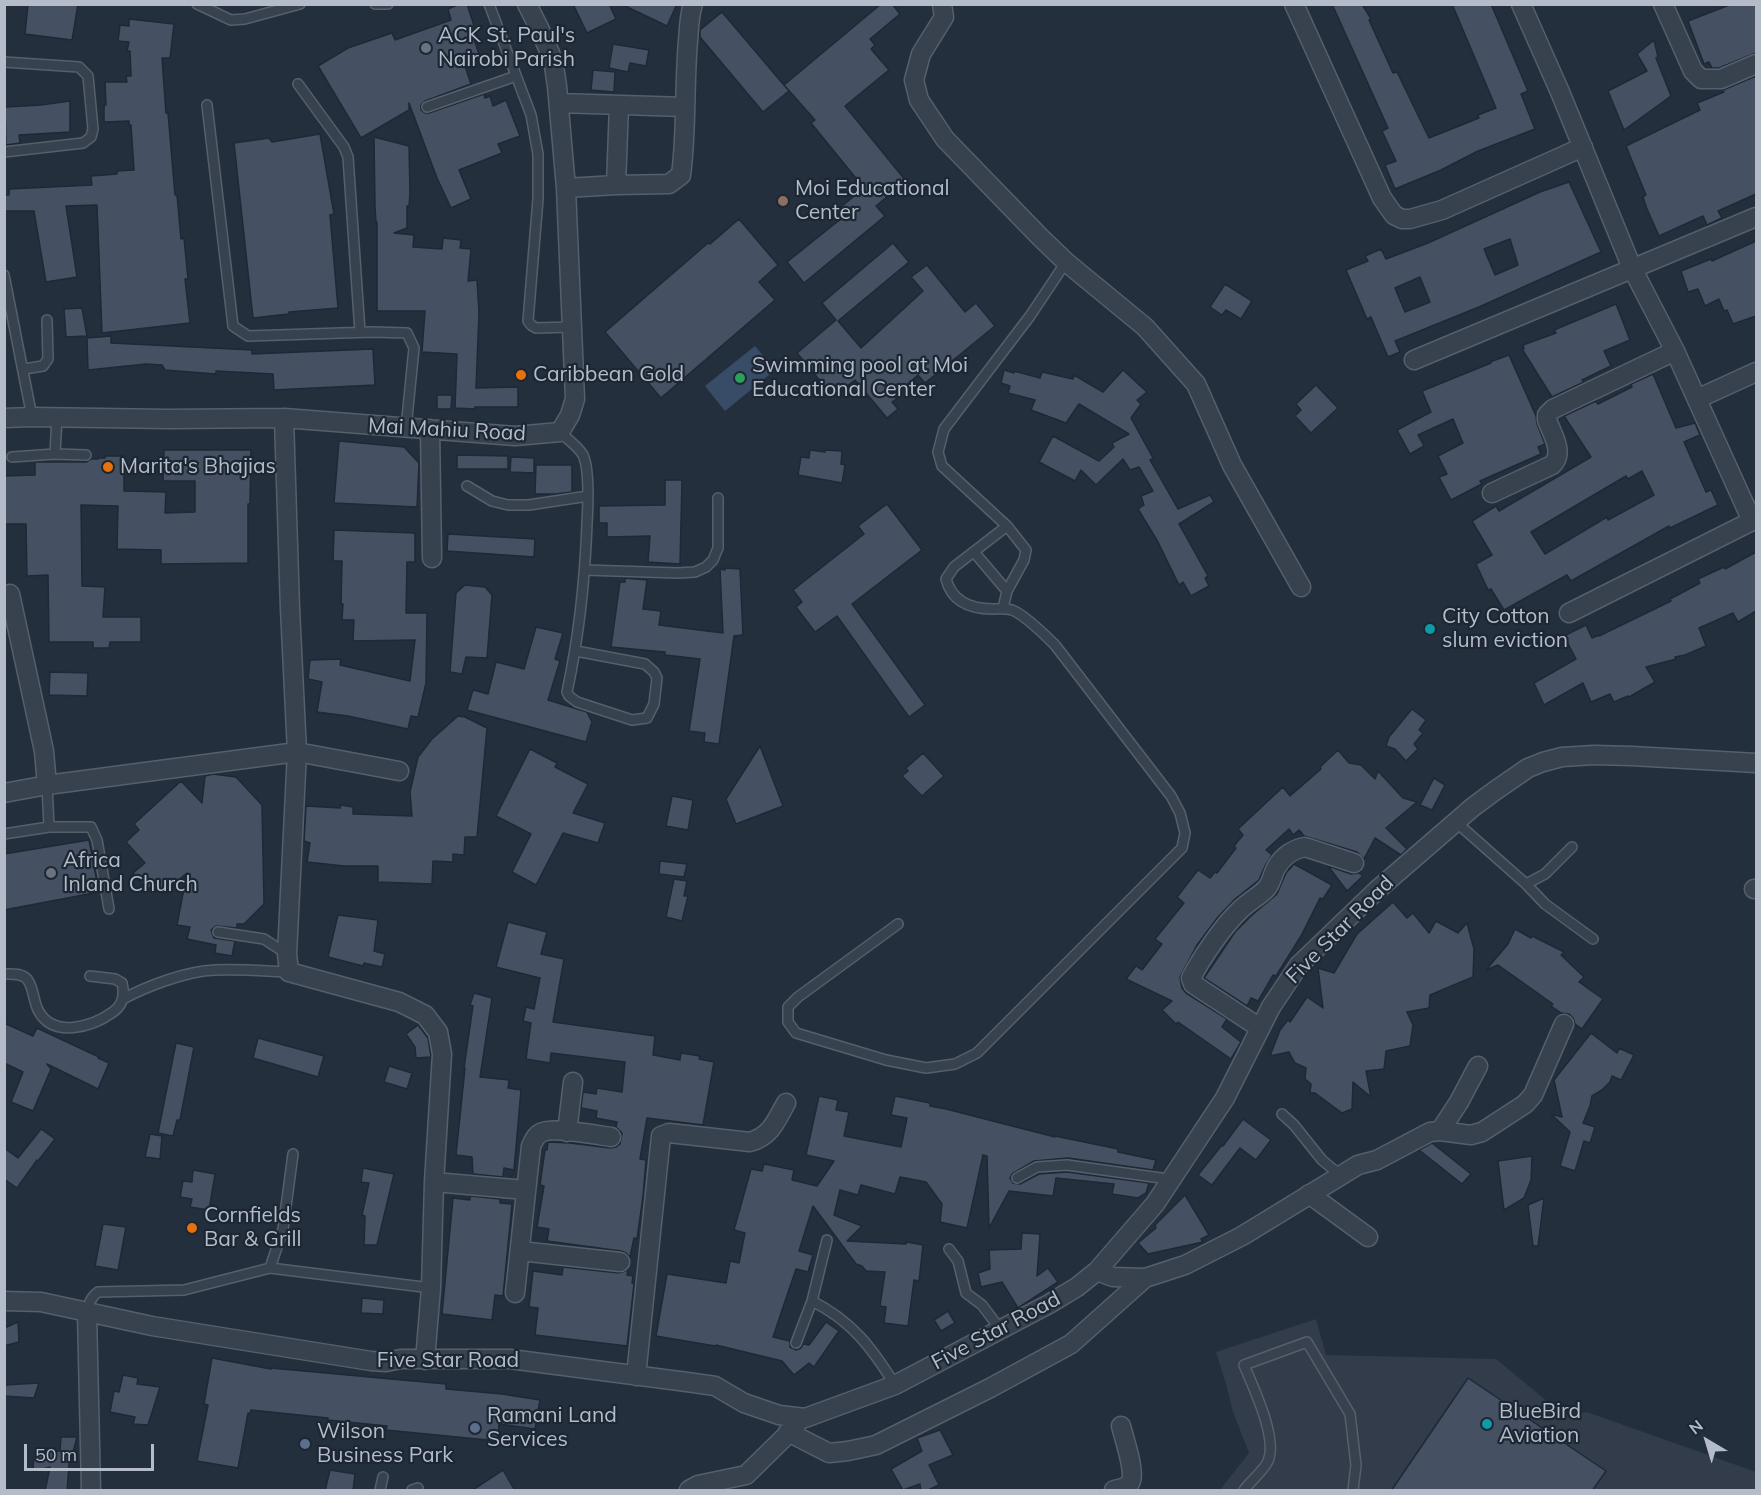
<!DOCTYPE html>
<html>
<head>
<meta charset="utf-8">
<style>
	body { margin:0 }
	#map { position:relative; width:1761px; height:1495px; overflow:hidden; background:#242f3e; font-family:Mulish,sans-serif }
	canvas { display:block }
	.frame { position:absolute; inset:0; border:6px solid #b4bcc9; pointer-events:none }
	.north { position:absolute; left:1677px; top:1411px; width:60px; height:60px; -webkit-text-stroke:4px #1d2633; paint-order:stroke; rotate:322deg; font-size:16px; font-weight:700; line-height:24px; text-align:center; color:#b4bcc9 }
	.north::after { content:''; display:block; margin:auto; width:21px; height:27px; background:#b4bcc9; clip-path:polygon(50% 0,100% 100%,50% 72%,0 100%) }
	.scale { position:absolute; left:24px; top:1444px; width:130px; height:27px; box-sizing:border-box; border:3px solid #b4bcc9; border-top:0; padding-left:8px; font-size:18px; line-height:21px; white-space:nowrap; color:#b4bcc9; -webkit-text-stroke:4px #1d2633; paint-order:stroke }
</style>
</head>
<body>
<div id="map">
<canvas width="1761" height="1495"></canvas>
<div class="frame"></div>
<div class="north">N</div>
<div class="scale">50 m</div>
</div>
<script>
const context = document.querySelector('canvas').getContext('2d');
context.lineJoin = 'round';
function fill(path, color) { context.fillStyle = color; context.fill(path, 'evenodd'); }
function stroke(path, color, width, dash) { context.strokeStyle = color; context.lineWidth = width; context.lineCap = dash ? 'butt' : 'round'; context.setLineDash(dash || []); context.stroke(path); }
function write(font, color, halo, rows, align = 'center') {
  context.font = font + ' Mulish,sans-serif'; context.lineWidth = 4.5; context.setLineDash([]); context.textBaseline = 'middle'; context.strokeStyle = halo; context.fillStyle = color; for (const [text, x, y, turn = 0] of rows) {
    context.save(); context.translate(x, y); context.rotate((+turn || 0) * Math.PI / 180); context.textAlign = isNaN(turn) ? turn : align; if (halo) context.strokeText(text, 0, 0); context.fillText(text, 0, 0); context.restore();
  }
}
fill(new Path2D(`
	M1316,1319L1326,1355L1496,1359L1564,1415L1587,1412L1756,1472V1490H1220L1249,1453L1233,1412L1226,1384L1216,1352Z`), '#323c4b');
fill(new Path2D(`
	M755,346L775,370L725,411L705,386Z`), '#394c67');
const building = new Path2D(`
	M28,4H78L72,40L25,34Z
	M460,4H467L478,38L474,39L480,57L464,63L471,84L425,101L421,105V110L425,113H429L484,94L485,98L490,96L493,106L506,100L520,136L498,144L502,153L459,170L471,199L451,208L437,178L409,103V110L361,138L318,66L348,48L392,33L395,40L451,20L448,9Z
	M573,4H609L616,19L587,33Z
	M621,4H677L667,26Z
	M881,4H892L900,14L870,39L875,45L871,49L889,70L845,106L906,181L876,206L885,216L804,283L787,262L842,218L836,211L864,188L811,123L815,120L784,85Z
	M1332,4H1362L1371,19L1369,20L1393,73L1397,72L1429,138L1479,118L1478,115L1496,108L1452,4H1491L1528,91L1521,94L1535,129L1478,151L1441,170L1395,189L1385,165L1396,161L1382,131L1388,128Z
	M1732,4H1756V53L1719,68H1712L1709,62L1704,64L1688,21Z
	M722,12L789,91L763,112L700,37V30Z
	M129,19L174,24L170,58H162L166,113H168L175,195H177L181,239L184,238L188,279H185L190,323L102,333L97,205L66,206L77,277L46,282L34,211H4V195H9V189L92,185L91,176L117,174V171L134,170L131,125H129V121L104,122V105H106L105,82H127L126,76H131L130,51H127L129,42L118,41L120,25L129,26Z
	M1654,40L1658,57L1656,58L1671,96L1624,130L1608,91L1647,71L1637,54Z
	M613,44L649,50L646,66L630,63L628,72L609,68Z
	M593,70L615,72L614,92L591,90Z
	M1756,76V194L1718,211L1722,218L1707,225L1703,216L1659,236L1647,209L1643,197L1646,195L1626,146L1700,110L1697,103L1724,92L1723,90Z
	M70,101V132L19,135L20,143L6,145L5,107L41,105Z
	M320,134L334,214L330,215L338,308L289,312V314L253,318L234,143L269,138L272,142Z
	M374,137L409,146L410,193L409,206H407V228L394,233L414,235L413,247L442,249L443,238L461,240L460,248L471,249L468,281L477,280L479,313L476,388L518,387V407H475V409L455,408L457,354L422,352L425,311H377V222H376L375,207Z
	M1569,182L1601,252L1479,307L1395,341L1400,352L1388,357L1371,317L1367,319L1346,270L1368,261L1365,256L1381,249L1386,259L1428,243L1540,192ZM1510,239L1518,265L1495,275L1484,249ZM1420,277L1430,302L1405,312L1395,288Z
	M739,219L778,265L759,282L775,300L661,398L605,332L708,243L710,244Z
	M1756,241V316L1733,324L1727,310L1724,311L1719,299L1705,306L1698,289L1688,292L1681,271L1711,259L1712,261Z
	M893,243L909,262L838,321L861,348L923,291L911,277L927,265L965,312L976,303L995,326L925,383L918,375L894,396L897,399L892,402L898,409L887,418L855,380L838,393L831,384L826,388L797,353L836,320L822,303Z
	M1225,284L1252,301L1241,319L1226,310L1222,315L1210,307Z
	M1616,304L1630,340L1604,351L1611,366L1582,380L1584,382L1552,397L1522,349H1524L1523,345L1556,333L1554,330Z
	M82,308L87,336L66,337L64,309Z
	M111,336V343L252,350V354L373,349L375,385L274,390L273,374L216,371V374L177,371L165,370L162,365L146,364L88,370L87,338Z
	M1509,355L1536,416L1537,424L1545,444L1538,447L1541,454L1480,481L1482,484L1451,500L1439,477L1447,474L1438,456L1463,443L1453,419L1418,435L1424,446L1410,454L1397,430L1431,412L1422,391L1491,363L1490,362Z
	M1004,370L1014,373V371L1040,378L1042,372L1073,379L1074,375L1103,392L1123,370L1147,392L1137,400L1141,404L1131,418L1153,458L1150,460L1178,509L1210,495L1214,502L1179,524L1208,576L1205,578L1209,586L1191,596L1183,582L1179,585L1158,542L1138,509L1144,505L1141,496L1153,491L1139,467L1130,470L1123,459L1096,485L1081,470L1075,481L1039,462L1053,436L1099,461L1114,447L1112,443L1129,434L1079,404L1066,423L1031,410L1035,400L1008,393L1010,386L1001,383Z
	M1653,374L1676,428L1695,423L1700,435L1684,442L1706,492L1711,490L1718,505L1670,528L1669,526L1571,581L1567,575L1504,610L1491,589L1488,590L1476,564L1492,555L1472,521L1496,506L1499,511L1591,457L1564,416L1596,401L1598,404L1632,387L1631,384ZM1642,471L1654,495L1608,520L1607,517L1545,554L1531,532L1626,476L1628,479Z
	M1316,385L1338,408L1311,433L1295,416L1301,410L1296,404Z
	M437,395H452L451,409H437Z
	M339,441L404,447L419,463L417,507L334,503Z
	M164,450H251L250,504H248V563L161,564V550L117,549L118,506L81,505L82,586L105,587L103,617H141V642H110L109,648H93V642H49L48,575L27,576L26,524H4V476L35,475V462H86L91,459H98V458H105V456H124V491L166,492L165,513L195,512V481H163Z
	M810,450L825,452V450L842,451L841,464L845,465L842,483L798,475L801,457L809,458Z
	M457,455L508,456V469H457Z
	M511,457L534,458V473L510,472Z
	M536,465H572V492L555,494H535Z
	M665,480H682L680,564L648,562L650,536L607,537V523H599V506L665,505Z
	M887,504L922,550L852,604L925,705L909,717L837,616L815,632L796,607L802,602L793,590L864,534L858,526Z
	M334,530L415,533V562H407L406,613H427L426,683L418,717L411,716L408,729L348,716L317,712L322,682L308,679L310,660L341,659L340,665L410,681L415,640L353,641L354,620H342L343,604H341L342,561H333Z
	M448,534L535,539L534,557L447,551Z
	M1756,552V611L1738,622L1733,613L1699,628L1706,646L1685,655L1675,657L1676,659L1646,667L1655,682L1629,697L1628,696L1614,702L1610,694L1591,702L1583,683L1544,705L1534,683L1576,659L1564,636L1586,625L1592,638L1599,635V636L1671,601L1670,599L1700,583L1698,579L1724,567L1725,569Z
	M725,568L740,569L743,635L734,636L719,744L704,742L705,733L689,731L700,659L665,655V652L611,647L620,582H625V578L647,580L643,609L661,611L659,625L723,633L720,569L725,570Z
	M465,585L485,587L492,595L487,658L466,657L462,674L450,672L456,593Z
	M536,627L563,633L555,659L560,661L548,700L587,712L592,722L586,742L467,710L473,690L488,694L496,662L524,669Z
	M50,672L88,673L87,696L49,695Z
	M1412,709L1426,720L1419,730L1423,733L1414,744L1418,749L1406,761L1395,749L1386,746L1389,737Z
	M458,716L465,717L487,728L477,837H465L464,855L453,854V862L433,861L432,884L378,882V866H344L307,862L310,843L304,841L306,806L340,808L341,805L353,807V814L412,816L410,792L418,757L432,739Z
	M760,746L783,806L736,824L726,799Z
	M530,749L557,763L555,767L588,784L573,813L605,823L598,843L563,833L536,885L512,872L531,834L496,816Z
	M1338,750L1349,763L1361,765L1375,779L1378,771L1403,798L1417,802L1386,828L1407,849L1401,855L1375,838L1364,859L1357,852L1304,836L1299,830L1293,835L1289,829L1266,850L1272,855L1265,866L1259,880L1235,899L1218,917L1197,945L1180,977L1182,988L1186,993L1227,1019L1222,1027L1241,1042L1231,1059L1178,1022L1176,1024L1162,1010L1172,1001L1126,979L1136,966L1142,970L1162,944L1155,939L1184,903L1177,897L1198,870L1210,878L1215,872L1217,873L1236,848L1234,846L1243,835L1238,829L1283,787L1290,796L1321,769L1320,767Z
	M923,753L944,776L922,796L902,776L908,771L906,768Z
	M213,774L236,777L262,805L264,904L244,924H237V928L216,926L211,930L214,938L235,941L232,956L215,953L216,945L187,939L190,927L177,925L187,873L163,893L155,883L147,890L133,873L145,863L126,842L139,830L134,824L181,781L202,803L205,776Z
	M1434,778L1445,785L1432,810L1420,805Z
	M672,796L693,800L688,830L666,826Z
	M89,840L99,892L4,910V854Z
	M660,861L687,864L684,877L659,874Z
	M1294,864L1332,885L1323,899L1320,898L1301,936L1276,976L1273,975L1258,1001L1251,998L1247,1006L1204,978L1235,932L1251,916L1277,894L1286,873Z
	M1328,866L1351,874L1359,873L1363,876L1347,891Z
	M674,879L687,881L684,896H688L682,921L666,917Z
	M1393,902L1407,918L1413,913L1429,933L1436,921L1458,933L1467,923L1474,949L1473,977L1430,995L1429,1008L1407,1012L1413,1025L1410,1046L1386,1051L1384,1069L1366,1071L1371,1097L1353,1082L1352,1109L1342,1113L1315,1093H1310L1311,1084L1305,1079L1306,1068L1295,1063L1289,1052L1270,1056L1280,1030L1288,1020L1290,1022L1307,997L1323,1008L1318,968L1334,973L1357,934Z
	M338,915L378,920L374,951L385,954L382,967L364,963L363,966L328,957Z
	M508,922L547,932L541,954L564,959L553,1022L655,1036L653,1055L680,1060L681,1053L700,1056L699,1059L714,1062L703,1125L647,1118L640,1159L646,1160L643,1196L637,1239L634,1238L630,1257L626,1253L621,1251L547,1241L549,1229L537,1227L544,1186L540,1185L545,1150H547L548,1142L570,1143L610,1148L616,1147L620,1144L622,1133L616,1127L617,1122L596,1118L597,1111L581,1108L583,1092L596,1094L597,1088L622,1092L625,1062L551,1053L550,1063L526,1059L531,1023L523,1021L526,1007L534,1009L540,978L496,967Z
	M1515,929L1531,938L1532,936L1564,952L1561,955L1584,977L1579,982L1603,999L1582,1029L1575,1024L1573,1018L1569,1014L1561,1013L1551,1006L1553,1004L1498,965L1486,970L1508,944Z
	M474,993L492,998L480,1077L509,1080L508,1088L521,1090L514,1170L504,1168L503,1177L473,1174L472,1157L456,1155L465,1068H464L473,1006L470,1005Z
	M4,1023L33,1036L37,1028L99,1057L98,1058L109,1063L98,1089L47,1064L51,1069L33,1111L11,1102L23,1072L4,1063Z
	M418,1025L428,1038L431,1057L416,1058L415,1047L406,1034Z
	M1591,1033L1617,1053L1619,1048L1634,1055L1621,1080L1612,1076L1610,1082L1602,1090L1592,1096L1590,1106L1583,1123L1595,1127L1590,1143L1584,1141L1575,1171L1560,1166L1570,1132L1551,1114L1562,1117L1554,1080Z
	M258,1038L324,1056L318,1077L253,1058Z
	M176,1043L194,1047L180,1120H177L173,1136L158,1133Z
	M389,1066L412,1073L407,1089L384,1082Z
	M819,1096L838,1100L836,1110L849,1112L844,1136L901,1147L907,1118L891,1115L895,1096L930,1103V1106L946,1109L1055,1137V1136L1118,1149V1152L1156,1160L1153,1170L1068,1158L1034,1161L1012,1174L1010,1178L1013,1183L1020,1184L1039,1174L1067,1172L1149,1183L1146,1193L1138,1198L1112,1194L1114,1184L1056,1178L1053,1196L1009,1191L989,1228L987,1156L983,1155L967,1228L940,1222L942,1204L926,1182L900,1177L895,1194L861,1185L858,1195L840,1190L834,1215L862,1226L847,1241L906,1244L907,1242L923,1245L919,1281L914,1280L908,1326L884,1323L886,1307L880,1306L885,1272L866,1271L862,1266L856,1264L813,1206L799,1251L813,1255L808,1272L796,1269L773,1337L790,1341V1347L796,1350L801,1348L803,1344L809,1345L826,1322L839,1331L814,1367L809,1363L794,1375L782,1361L716,1345L715,1346L656,1336L667,1274L726,1283L730,1261L739,1263L745,1233L734,1230L751,1169L762,1171L764,1164L794,1170L792,1180L817,1186L834,1161L806,1155Z
	M1243,1119L1271,1140L1256,1160L1240,1148L1212,1185L1198,1175L1222,1145L1223,1146Z
	M41,1129L55,1139L38,1161L37,1160L17,1188L4,1179V1148L18,1158Z
	M150,1134L162,1136L160,1159L145,1157Z
	M1432,1143L1471,1174L1462,1184L1419,1150Z
	M1532,1156L1531,1180L1524,1198L1504,1210L1498,1161Z
	M363,1168L394,1174L377,1245H364L365,1216L362,1215L369,1183L361,1182Z
	M193,1170L215,1174L209,1210L190,1207L192,1199L180,1197L183,1181L192,1182Z
	M1185,1195L1209,1235L1201,1239L1203,1242L1148,1254L1138,1243L1156,1228L1155,1225Z
	M470,1196L500,1199V1203L512,1204L503,1296L495,1295L492,1320L442,1314L453,1198L470,1200Z
	M1544,1198L1538,1246H1533L1528,1205Z
	M103,1224L126,1227L118,1270L95,1266Z
	M1022,1233L1040,1234L1037,1276L1048,1268L1058,1282L1018,1308L1002,1282L981,1287L978,1273L990,1269L989,1250L1021,1249Z
	M563,1267L619,1273L628,1270L627,1275L633,1276L632,1283L634,1284L627,1346L535,1335L538,1308L529,1307L533,1271L562,1275Z
	M362,1298L384,1300L383,1314L361,1313Z
	M948,1311L955,1323L941,1331L934,1320Z
	M18,1322L19,1342L4,1346V1328Z
	M212,1358L271,1369V1368L446,1384V1389L502,1394L540,1400L535,1429L499,1424L498,1441L386,1430L387,1426L328,1420V1418L251,1410L250,1414L248,1413L238,1468L197,1461L208,1405L204,1404Z
	M123,1375L138,1378L137,1384L160,1387L148,1425L133,1424L135,1417L110,1412L114,1391L119,1392Z
	M1468,1378L1606,1471L1592,1491H1391Z
	M39,1383L34,1398L4,1396V1385Z
	M940,1430L953,1455L929,1465L939,1485L926,1491H921L920,1484L903,1490L891,1469L922,1451L917,1438Z
	M61,1437H77L73,1452H70L67,1491H45L50,1467L33,1472L34,1452L60,1451Z
	M330,1470L355,1474L353,1491H325Z
	M503,1470L515,1491H471Z`);
fill(building, '#455162');
stroke(building, '#1f2835', 1.5);
const service = new Path2D(`
	M197,4L231,20L245,19L300,4
	M375,4H388
	M489,4L531,115L538,154V199L528,321L531,325L536,328L571,327
	M4,62L79,67L88,76L93,129L91,137L83,143L4,152
	M298,84L344,147L348,157L360,332
	M207,105L233,326L248,336L372,332L407,333L414,348L406,428
	M427,107L516,76
	M4,275L32,417
	M24,369L43,366L48,359L47,320
	M560,432C567,439 578,446 583,455C590,470 588,506 587,523C585,580 579,636 567,692L569,696L577,702L632,720L647,718L654,704L657,678L654,672L645,664L576,651
	M55,454L57,417
	M12,457L55,454L86,455
	M467,486L492,501L508,505H529L588,496
	M974,552L1007,591
	M585,570L678,573L695,572L706,567L713,560L718,548V498
	M1003,608L1007,591L1024,560L1026,550L1007,526L942,466L938,452L944,429L1030,316L1066,262
	M47,785L49,827H91L97,840L109,909
	M1456,822L1526,884L1545,904L1593,939
	M4,834L49,827
	M1526,884L1545,874L1572,847
	M898,924L798,997L788,1007V1022L796,1033L886,1060L926,1068L955,1064L977,1053L1182,848L1185,833L1180,813L1171,796L1055,645C1045,635 1025,615 1012,610C1005,608 999,609 993,609C971,609 952,602 946,579L954,567L1007,526
	M218,932L264,939L287,954
	M4,974C12,974 21,973 27,979C34,988 33,1000 38,1010C53,1039 92,1027 113,1012C123,1005 125,995 122,983L115,979L90,976
	M123,999C147,986 187,971 215,970C239,969 265,971 289,972
	M1282,1114L1294,1125L1322,1160L1340,1175
	M1017,1178L1037,1167L1067,1165L1161,1178L1171,1181
	M949,1249L958,1261L966,1293L982,1305L1000,1329
	M270,1268L431,1288
	M812,1301C852,1321 872,1348 895,1385
	M87,1313C89,1304 90,1298 98,1292L184,1290L270,1268L283,1229L293,1154
	M796,1343L812,1301L827,1240
	M380,1490L383,1477
	M412,1490L418,1488
	M1244,1490C1249,1483 1265,1469 1268,1461C1278,1438 1253,1387 1244,1365L1307,1342L1350,1414L1356,1465L1353,1490`);
const minor = new Path2D(`
	M942,4L944,17L921,54L914,80L919,100L945,139L1040,237L1066,262L1145,327L1196,384L1232,465L1301,587
	M1294,4L1382,198L1394,215L1402,219H1410L1442,210L1583,147
	M1521,4L1560,92L1632,268L1675,351L1752,521
	M1663,4L1693,71L1701,79H1721L1756,64
	M559,103L685,107
	M616,185L619,105
	M566,188L616,185L669,184L681,175C687,130 684,86 688,41C689,29 689,16 693,4
	M1414,360L1756,217
	M1697,399L1756,372
	M4,418L32,417L169,419L284,418L515,436L560,432L570,415L575,399L566,188L557,86L554,66L550,53L540,30L527,4
	M284,418L290,609L297,752L287,954L289,972L399,1002L425,1015L438,1032L442,1054L434,1182L431,1288L425,1360
	M430,429L432,558
	M1492,493L1552,465C1565,453 1552,434 1547,420V415L1553,409L1675,351
	M10,594L44,751L47,785L297,752L399,771
	M1569,613L1756,519
	M4,793L47,785
	M1754,889H1756
	M1260,1028L1193,984L1191,978C1202,957 1223,926 1240,910C1248,902 1258,897 1266,889C1272,883 1272,875 1276,868C1282,857 1293,849 1305,847L1354,863
	M1440,1131L1459,1102L1478,1066
	M567,1132L573,1082
	M434,1182L526,1190
	M1309,1194L1368,1237
	M520,1251L620,1262
	M1097,1271L1113,1277L1145,1278L1185,1265L1242,1236L1358,1165L1377,1160L1430,1132L1440,1131L1471,1135L1482,1132L1525,1104L1533,1095L1564,1024
	M515,1293L531,1146C534,1140 536,1134 543,1132C554,1127 597,1135 611,1137
	M4,1301L41,1302L152,1326L371,1361L386,1362L401,1359H510L687,1382L715,1386L744,1403L779,1415L805,1418L895,1385L1049,1304L1077,1287L1097,1271L1155,1204L1225,1098L1271,1007L1299,965L1377,890L1473,807L1496,790L1528,768L1543,762L1562,757L1594,755L1632,756L1756,763
	M87,1313L91,1490
	M636,1376L661,1136L669,1133L750,1142C771,1136 776,1121 786,1103
	M788,1432L829,1453L848,1451L876,1445L990,1388L1071,1344L1145,1278
	M689,1490L698,1485L746,1475L796,1426
	M1114,1490C1120,1489 1129,1487 1131,1481C1135,1470 1124,1438 1121,1426`);
stroke(service, '#565f6c', 12);
stroke(minor, '#565f6c', 21);
stroke(service, '#38414e', 9);
stroke(minor, '#38414e', 18);
for (const [x, y, r, color] of [
	[426,48,6,"#6b7280"],
	[783,201,6,"#8d6e63"],
	[521,375,6,"#e8710a"],
	[740,378,6,"#2e9e5b"],
	[108,467,6,"#e8710a"],
	[1430,629,6,"#0f9aa8"],
	[51,873,6,"#6b7280"],
	[192,1228,6,"#e8710a"],
	[1487,1424,6,"#0f9aa8"],
	[475,1428,6,"#5c6f8a"],
	[305,1444,6,"#5c6f8a"]
]) { const dot = new Path2D(); dot.arc(x, y, r, 0, 2 * Math.PI); context.fillStyle = color; context.fill(dot); stroke(dot, '#1d2633', 2); }
write('21px', '#b4bcc9', '#1d2633', [
	["ACK St. Paul's",438,36],
	["Nairobi Parish",438,60],
	["Moi Educational",795,189],
	["Center",795,213],
	["Swimming pool at Moi",752,366],
	["Educational Center",752,390],
	["Caribbean Gold",533,375],
	["Marita's Bhajias",120,467],
	["City Cotton",1442,617],
	["slum eviction",1442,641],
	["Africa",63,861],
	["Inland Church",63,885],
	["Cornfields",204,1216],
	["Bar & Grill",204,1240],
	["BlueBird",1499,1412],
	["Aviation",1499,1436],
	["Ramani Land",487,1416],
	["Services",487,1440],
	["Wilson",317,1432],
	["Business Park",317,1456]
], 'left');
write('21px', '#b4bcc9', '#1d2633', [
	["Mai Mahiu Road",447,430,3],
	["Five Star Road",1340,930,-45],
	["Five Star Road",996,1331,-28],
	["Five Star Road",448,1361]
]);
</script>
</body>
</html>
